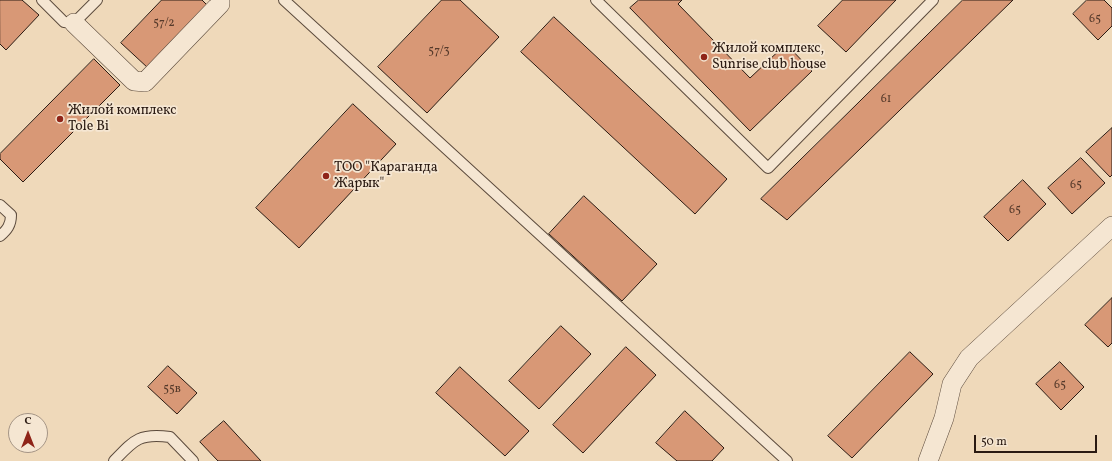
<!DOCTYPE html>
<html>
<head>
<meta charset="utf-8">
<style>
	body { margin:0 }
	#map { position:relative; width:1112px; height:461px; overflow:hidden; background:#efd9ba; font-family:Vollkorn,serif }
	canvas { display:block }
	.north { position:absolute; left:8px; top:413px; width:40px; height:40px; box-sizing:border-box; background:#f5e6d2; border:1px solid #a49485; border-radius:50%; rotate:0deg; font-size:11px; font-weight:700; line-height:16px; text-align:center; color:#2a1a12 }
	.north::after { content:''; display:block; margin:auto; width:14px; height:18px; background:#8f2418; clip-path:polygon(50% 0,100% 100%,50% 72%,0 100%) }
	.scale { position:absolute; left:974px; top:435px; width:123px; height:18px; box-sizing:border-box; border:2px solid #2a1a12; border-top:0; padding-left:5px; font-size:12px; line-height:14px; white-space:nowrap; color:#2a1a12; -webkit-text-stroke:3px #f5e6d2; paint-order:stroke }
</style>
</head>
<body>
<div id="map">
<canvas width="1112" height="461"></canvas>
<div class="north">С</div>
<div class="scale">50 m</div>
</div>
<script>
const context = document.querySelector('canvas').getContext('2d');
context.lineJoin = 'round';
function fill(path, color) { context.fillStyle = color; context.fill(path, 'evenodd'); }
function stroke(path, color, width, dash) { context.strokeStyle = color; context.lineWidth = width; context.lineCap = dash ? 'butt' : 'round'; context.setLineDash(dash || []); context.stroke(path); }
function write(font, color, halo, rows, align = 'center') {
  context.font = font + ' Vollkorn,serif'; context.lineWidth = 3.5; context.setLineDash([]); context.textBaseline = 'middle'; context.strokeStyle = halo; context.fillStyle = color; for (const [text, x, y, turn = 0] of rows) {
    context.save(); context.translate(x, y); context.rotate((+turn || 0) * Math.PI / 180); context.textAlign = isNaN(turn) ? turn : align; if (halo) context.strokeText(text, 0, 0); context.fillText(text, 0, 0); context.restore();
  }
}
const building = new Path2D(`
	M0,0H22L39,15L6,50L0,44Z
	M162,0H202L208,6L148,68L121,43Z
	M442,0H460L499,37L427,113L378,67Z
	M639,0H682L678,4L750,78L786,44L812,71L750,131L630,8Z
	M843,0H896L846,52L818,26Z
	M963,0H1013L787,220L761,199Z
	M1087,0H1104L1112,8V26L1098,40L1073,14Z
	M554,17L727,179L695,214L521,52Z
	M94,59L120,85L23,182L0,159V154Z
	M353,104L396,144L299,248L256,208Z
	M1112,128V175L1110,177L1086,152Z
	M1081,158L1105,183L1072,214L1048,188Z
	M1023,180L1046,204L1008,241L984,217Z
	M584,196L657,264L622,301L549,234Z
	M1112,298V343L1108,347L1085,325Z
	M561,326L591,354L539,409L509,381Z
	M626,347L656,375L583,453L553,425Z
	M910,352L933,374L852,458L828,436Z
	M1060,362L1084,387L1061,410L1036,384Z
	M168,366L197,393L177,414L148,387Z
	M460,367L529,431L505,456L436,393Z
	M685,411L724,448L712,461H677L656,443Z
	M224,421L261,461H218L200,442Z`);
fill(building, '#d89876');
stroke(building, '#2a1a12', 1);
const lane = new Path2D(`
	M42,0L64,22L74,23L97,0
	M284,0L787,461
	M596,0L768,168L933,0
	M0,205L11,215C11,225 7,230 0,236
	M114,461C134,440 139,433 170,437L193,461`);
const street = new Path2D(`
	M74,23L134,81L145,82L220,4V0
	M928,461L944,418L952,384L969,358L1112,226`);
stroke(lane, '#5b4a3c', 12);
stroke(street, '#5b4a3c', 20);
stroke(lane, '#f5e6d2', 10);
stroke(street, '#f5e6d2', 19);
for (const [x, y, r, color] of [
	[704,57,4,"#8f2418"],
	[60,119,4,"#8f2418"],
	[326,176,4,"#8f2418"]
]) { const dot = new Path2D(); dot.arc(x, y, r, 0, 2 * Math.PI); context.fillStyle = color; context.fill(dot); stroke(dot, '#f5e6d2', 1.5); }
write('12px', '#563a2b', null, [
	["65",1095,20],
	["57/2",164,24],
	["57/3",439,52],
	["61",886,100],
	["65",1076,186],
	["65",1015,211],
	["65",1060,386],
	["55в",172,390]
]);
write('14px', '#2a1a12', '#f5e6d2', [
	["Жилой комплекс,",712,49],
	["Sunrise club house",712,65],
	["Жилой комплекс",68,111],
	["Tole Bi",68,127],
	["ТОО \"Караганда",334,168],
	["Жарык\"",334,184]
], 'left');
</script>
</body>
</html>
